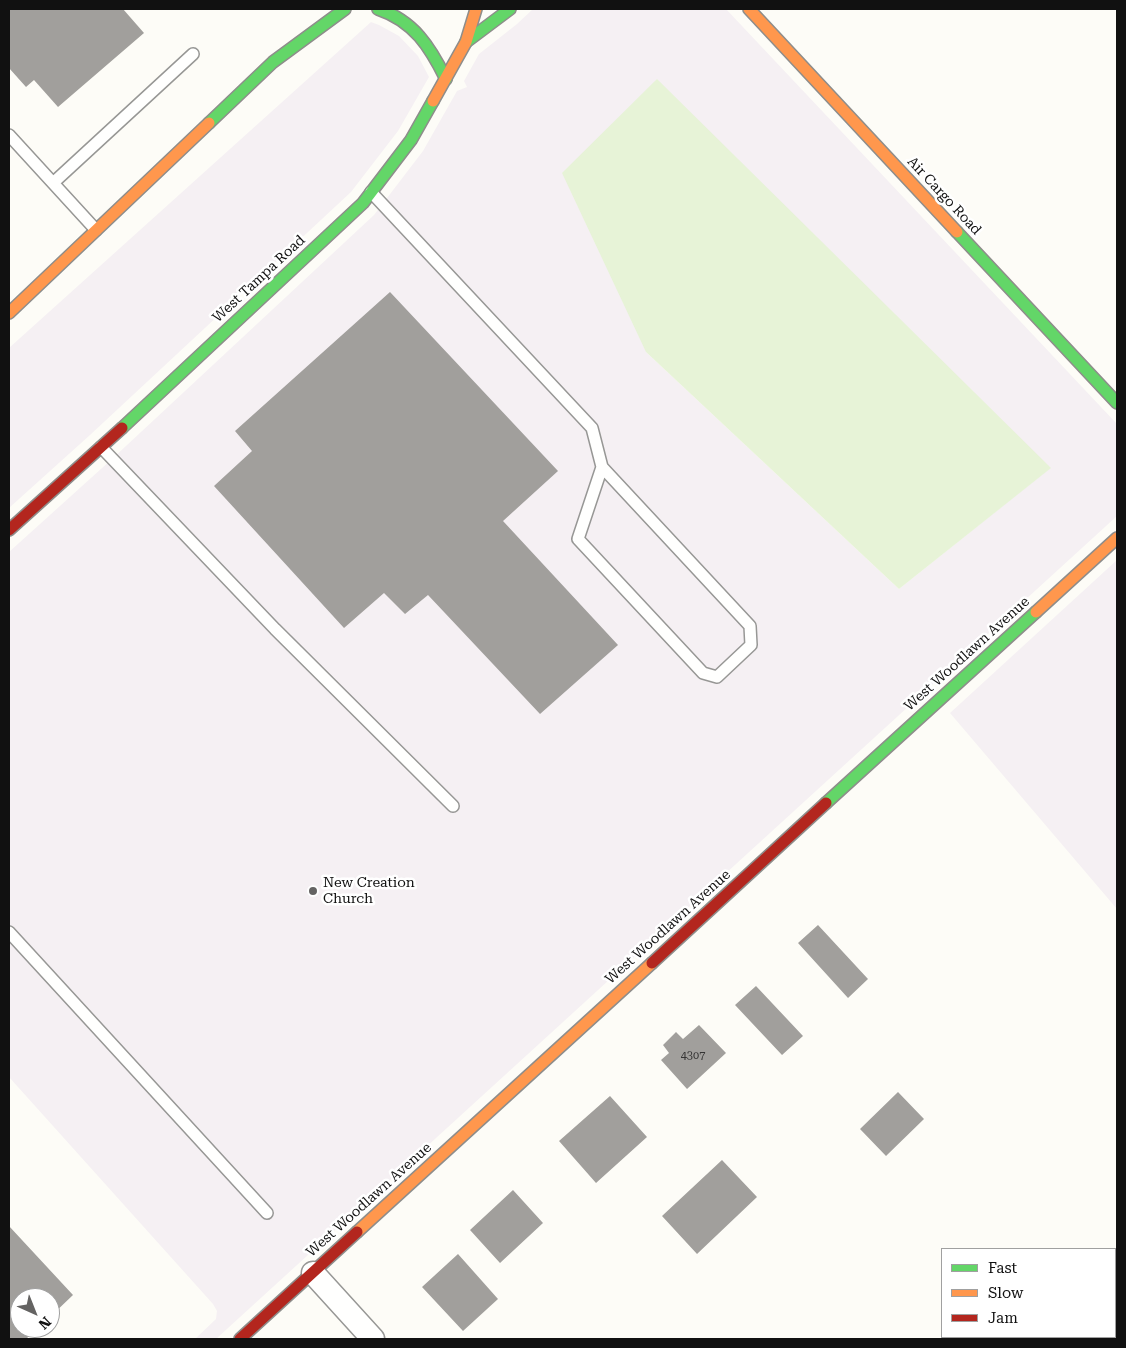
<!DOCTYPE html>
<html>
<head>
<meta charset="utf-8">
<style>
	body { margin:0 }
	#map { position:relative; width:1126px; height:1348px; overflow:hidden; background:#fdfcf7; font-family:"Roboto Serif",serif }
	canvas { display:block }
	.frame { position:absolute; inset:0; border:10px solid #111; pointer-events:none }
	.legend { position:absolute; left:941px; top:1248px; width:175px; height:90px; box-sizing:border-box; background:#fff; border:1px solid #a0a0a0; margin:0; padding:6px 9px; list-style:none; font-size:15px; color:#111 }
	.legend li { display:flex; align-items:center; gap:10px; height:25px }
	.legend b { width:25px; border:1px solid #a0a0a0 }
	.north { position:absolute; left:10px; top:1288px; width:50px; height:50px; box-sizing:border-box; background:#fff; border:1px solid #a0a0a0; border-radius:50%; rotate:136deg; font-size:14px; font-weight:700; line-height:20px; text-align:center; color:#111 }
	.north::after { content:''; display:block; margin:auto; width:18px; height:22px; background:#646362; clip-path:polygon(50% 0,100% 100%,50% 72%,0 100%) }
</style>
</head>
<body>
<div id="map">
<canvas width="1126" height="1348"></canvas>
<div class="frame"></div>
<ul class="legend">
<li><b style="height:6px;background:#63d668"></b>Fast</li>
<li><b style="height:6px;background:#ff974d"></b>Slow</li>
<li><b style="height:6px;background:#b3261e"></b>Jam</li>
</ul>
<div class="north">N</div>
</div>
<script>
const context = document.querySelector('canvas').getContext('2d');
context.lineJoin = 'round';
function fill(path, color) { context.fillStyle = color; context.fill(path, 'evenodd'); }
function stroke(path, color, width, dash) { context.strokeStyle = color; context.lineWidth = width; context.lineCap = dash ? 'butt' : 'round'; context.setLineDash(dash || []); context.stroke(path); }
function write(font, color, halo, rows, align = 'center') {
  context.font = font + ' "Roboto Serif",serif'; context.lineWidth = 5; context.setLineDash([]); context.textBaseline = 'middle'; context.strokeStyle = halo; context.fillStyle = color; for (const [text, x, y, turn = 0] of rows) {
    context.save(); context.translate(x, y); context.rotate((+turn || 0) * Math.PI / 180); context.textAlign = isNaN(turn) ? turn : align; if (halo) context.strokeText(text, 0, 0); context.fillText(text, 0, 0); context.restore();
  }
}
fill(new Path2D(`
	M533,9H726L1117,424V516L216,1339H195L216,1319L217,1311L213,1304L9,1077V552L112,459L374,215L423,151L457,91L467,87L464,81L479,54L517,24ZM646,352L1050,467V468L899,589Z
	M371,22L379,25L399,36L418,56L429,77L398,131L351,192L90,435L9,508V348Z
	M1117,560V909L950,713Z`), '#f5f0f3');
fill(new Path2D(`
	M657,79L1051,468L899,589L646,352L562,173Z`), '#e7f3d7');
fill(new Path2D(`
	M9,9H123L144,33L58,107L34,80L26,87L9,68Z
	M390,292L558,471L503,521L618,645L540,714L428,595L405,614L384,593L344,628L214,486L252,451L235,431Z
	M818,925L868,979L848,998L798,943Z
	M756,986L803,1036L782,1055L735,1005Z
	M699,1025L726,1053L687,1089L661,1060L669,1053L663,1045L676,1032L683,1039Z
	M898,1092L924,1119L886,1156L860,1129Z
	M610,1096L647,1137L596,1183L559,1141Z
	M722,1160L757,1197L697,1254L662,1216Z
	M513,1190L543,1223L500,1263L470,1230Z
	M9,1226L73,1295L50,1317V1298H20V1328H38L26,1339H9Z
	M458,1254L498,1299L463,1331L422,1287Z`), '#a19f9c');
const lane = new Path2D(`
	M9,135L96,230
	M53,183L193,54
	M371,192L592,428L602,467L578,539L703,673L717,677L751,645L750,626L602,467
	M101,447L275,629L453,806
	M9,932L267,1213`);
const street = new Path2D(`
	M313,1273L373,1339`);
const fast = new Path2D(`
	M378,9C414,21 430,47 446,79
	M466,42L510,9
	M209,123L273,62L345,9
	M957,232L1117,403
	M122,428L363,203L411,140L433,101
	M826,803L1036,612`);
const slow = new Path2D(`
	M749,9L957,232
	M433,101L466,42L476,9
	M9,313L209,123
	M1036,612L1117,538
	M357,1232L652,963`);
const jam = new Path2D(`
	M9,530L122,428
	M652,963L826,803
	M240,1339L357,1232`);
stroke(lane, '#979795', 14);
stroke(street, '#979795', 25);
stroke(fast, '#8e8d8b', 14);
stroke(slow, '#8e8d8b', 14);
stroke(jam, '#8e8d8b', 14);
stroke(lane, '#fffffe', 11);
stroke(street, '#fffffe', 22);
stroke(fast, '#63d668', 11);
stroke(slow, '#ff974d', 11);
stroke(jam, '#b3261e', 11);
for (const [x, y, r, color] of [
	[313,891,5,"#646362"]
]) { const dot = new Path2D(); dot.arc(x, y, r, 0, 2 * Math.PI); context.fillStyle = color; context.fill(dot); stroke(dot, '#fff', 2); }
write('11px', '#353434', null, [
	["4307",693,1056]
]);
write('14px', '#111', '#fff', [
	["Air Cargo Road",944,196,47],
	["West Tampa Road",259,279,-43],
	["West Woodlawn Avenue",967,654,-42],
	["West Woodlawn Avenue",668,927,-42],
	["West Woodlawn Avenue",369,1200,-42]
]);
write('14px', '#111', '#fff', [
	["New Creation",323,883],
	["Church",323,899]
], 'left');
</script>
</body>
</html>
